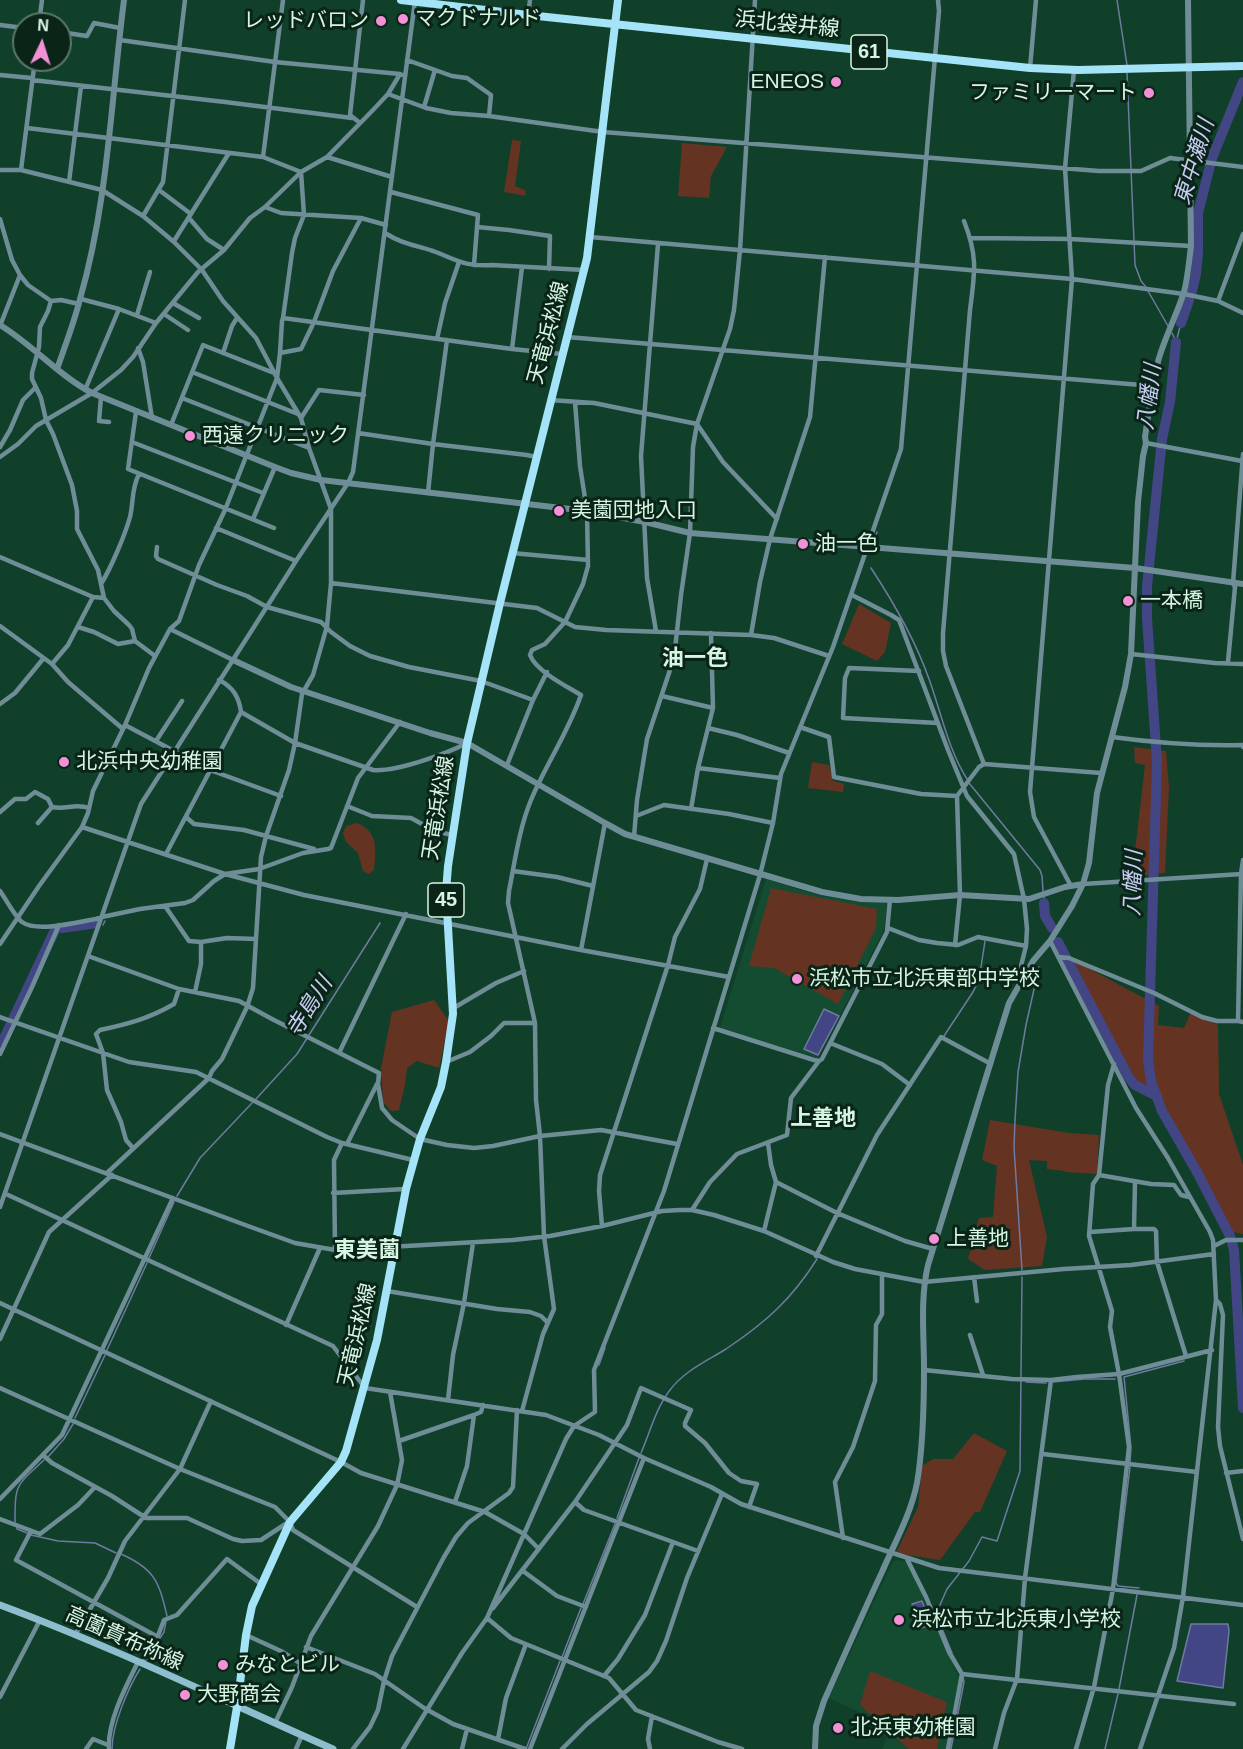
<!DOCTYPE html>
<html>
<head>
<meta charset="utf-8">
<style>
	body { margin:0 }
	#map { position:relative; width:1243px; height:1749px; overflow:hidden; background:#10402a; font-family:Arial,sans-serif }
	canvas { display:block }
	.north { position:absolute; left:12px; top:12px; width:60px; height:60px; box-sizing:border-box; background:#0a2417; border:2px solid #5c7868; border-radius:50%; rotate:4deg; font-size:16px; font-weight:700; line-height:24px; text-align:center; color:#d6f5e2 }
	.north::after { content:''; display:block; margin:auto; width:21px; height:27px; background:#f391d6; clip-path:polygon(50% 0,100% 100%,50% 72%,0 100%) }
</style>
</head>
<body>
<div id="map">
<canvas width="1243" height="1749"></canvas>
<div class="north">N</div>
</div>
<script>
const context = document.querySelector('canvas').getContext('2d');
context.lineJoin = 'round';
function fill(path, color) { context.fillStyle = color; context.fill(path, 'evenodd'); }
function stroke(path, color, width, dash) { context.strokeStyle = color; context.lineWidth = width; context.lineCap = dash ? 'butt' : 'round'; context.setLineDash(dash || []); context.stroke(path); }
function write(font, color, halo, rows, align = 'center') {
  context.font = font + ' Arial,"Noto Sans JP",sans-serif'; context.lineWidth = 6; context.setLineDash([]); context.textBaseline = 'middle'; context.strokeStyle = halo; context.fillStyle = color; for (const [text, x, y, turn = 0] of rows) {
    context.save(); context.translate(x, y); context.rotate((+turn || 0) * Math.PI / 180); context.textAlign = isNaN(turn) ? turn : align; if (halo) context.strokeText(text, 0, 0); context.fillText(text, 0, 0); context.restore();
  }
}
fill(new Path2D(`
	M766,879L818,895L859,902H887L884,930L818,1058L720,1028Z
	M898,1560L908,1562L959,1678L946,1749H882L887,1737L877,1733L878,1731L868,1726L870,1717L829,1698L893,1561Z`), '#144c32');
fill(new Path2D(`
	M512,140L521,141L515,186L525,190L526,196L504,192Z
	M682,143L727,147L711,176L709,198L678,196Z
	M859,604L891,623L885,652L877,661L842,644Z
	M1134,747L1166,751L1169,787L1165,873L1132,877L1145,765L1135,763Z
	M812,762L829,765L833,781L844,784L843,792L808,788Z
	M357,823C379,832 376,850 374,870L369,874L363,871L358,853L346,842L343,833L346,826Z
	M771,888L877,909L876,928L838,1004L774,968L749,966Z
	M1069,958L1159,1006L1158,1025L1184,1028L1191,1012L1218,1025L1219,1094L1243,1165V1234L1233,1232L1171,1117L1146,1094L1132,1079Z
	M434,1000L449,1021L439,1068L417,1061L407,1068L405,1085L399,1110L391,1111L383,1102L381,1068L392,1012Z
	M990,1120L1069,1133L1099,1135L1097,1174L1065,1172V1171L1047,1169V1161L1029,1160L1047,1237L1042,1266L985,1270L968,1259L979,1218L993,1217L997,1166L982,1160Z
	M974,1433L1007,1451L980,1512H975L940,1560L896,1553L918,1507L922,1466L933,1459H953Z
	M870,1671L947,1702L937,1749H909L860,1705Z`), '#653322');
const water = new Path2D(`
	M824,1009L839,1016L818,1055L804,1049Z
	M922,1601L931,1625L921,1628L912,1604Z
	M1191,1624H1228L1229,1631L1223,1688L1177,1681Z`);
fill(water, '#434685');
stroke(water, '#6f7aa1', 1.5);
stroke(new Path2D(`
	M1117,0L1127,65
	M1127,73L1135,265L1141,281L1146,287
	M1148,291L1168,326
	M1172,333L1176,342L1181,323
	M874,543L877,532
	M871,568C894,603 915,639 929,679C941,712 948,749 967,779
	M969,783L1040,870L1042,876L1043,891
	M1044,895V903
	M103,925L105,921
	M944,1036L973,992L979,980L985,941
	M256,1099L297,1054L380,923
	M177,1196L200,1158L252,1103
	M149,1258L174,1202
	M1022,1270L1014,1147L1015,1120L1018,1072L1026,1025L1039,967
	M107,1350L147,1263
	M599,1365L605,1348
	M1026,1382L1046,1383
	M1053,1382L1084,1379H1115
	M75,1418L105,1355
	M641,1453C650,1432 656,1408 670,1390C684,1371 707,1361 726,1349C765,1323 792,1299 817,1259
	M48,1457L64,1439L73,1424
	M1130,1462L1131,1448L1124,1377L1184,1361
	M1130,1467L1116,1583L1118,1586L1139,1588
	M617,1518L639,1458
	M15,1522C15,1483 16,1486 44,1460
	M17,1526V1529L27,1533
	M31,1535L58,1541L95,1543L116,1553
	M121,1554C155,1569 159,1582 167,1616
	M583,1604L615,1524
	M158,1641L164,1632L166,1621
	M952,1653L936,1614L947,1589L969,1561L982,1537L997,1541L1020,1471L1022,1277
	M562,1657L581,1608
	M1119,1689L1137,1595
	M112,1749C112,1726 128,1688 140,1669
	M526,1749L560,1661
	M951,1749L964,1682L963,1677
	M1105,1749L1118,1694`), '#6f7aa1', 1.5);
stroke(new Path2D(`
	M1192,291L1196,274L1198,252V213L1212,158L1243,82
	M1181,323L1189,300
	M1176,342L1170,402L1162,439L1147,586V618L1157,762L1148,1059L1151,1081L1162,1111L1197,1172L1230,1236L1234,1250L1243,1408
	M1044,903L1045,916L1052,928
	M62,928L96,923
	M1058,942L1129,1078L1135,1085L1157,1096
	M0,1047L55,930`), '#434685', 10);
stroke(new Path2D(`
	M528,15L530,0
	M39,24L42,0
	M0,25L24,28
	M60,32L87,36L94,23L120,28
	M120,40L275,62L400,74
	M407,60L452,76L467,78L491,95L489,116
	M1030,68L1036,0
	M0,75L32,78
	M32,80L225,102L352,118
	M388,94L426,108L451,113L489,116L603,132L1099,171H1141L1170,158L1243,167
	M424,107L435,70
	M360,123L350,115L363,0
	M263,157L283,0
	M327,157L392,177
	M0,170H21L102,190L143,216L174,242L202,270L223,301L256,338L277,378L301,418L309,448L331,509V583L327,626L313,675L302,694L295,743L289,770L266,836L261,857L253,988L247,1007L222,1059L212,1071L209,1078L107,1173
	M21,170L35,60
	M69,182L81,86
	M159,190L191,214
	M391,192L478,215L474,265
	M265,207L281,213L361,218L386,225
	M143,216L163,182L185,0
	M189,218L207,239L224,250
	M0,219L12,260L20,275L28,285L51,301L61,300L79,304
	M964,221C978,257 975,272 970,310L943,633V651L946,666L984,764L1101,773
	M477,227L509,230L550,236L549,269
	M385,233C402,244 415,245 433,251C457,260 465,267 492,265L584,270
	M590,237L1072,279L1184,294L1218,301L1243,313
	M971,238L1070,239L1191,246
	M174,241L229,153
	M825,257L810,417L770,539L760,582L751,635L774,638L829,656
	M81,299L119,309L156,323
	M51,301L48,311L40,327L39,347L32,373V379L41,398L46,420L53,434L72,485L77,511V529L98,570L104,598L114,611L129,625L132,629L135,641L155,656
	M1218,301L1243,234
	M173,303L199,318
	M164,314L188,330
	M137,315L150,272
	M283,318L512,349L562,354
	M0,326L20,275
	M567,337L1153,386
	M437,339L445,303L459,262
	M138,348L143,362L152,418
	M512,349L522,267
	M223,353L232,326L237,318
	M280,353L301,349L314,322L333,271L361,218
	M192,372L298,414
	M85,390L119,309
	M101,397L99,421L109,422
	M182,398L309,448
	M550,400L594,403L697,424L723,462L777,519
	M136,412L128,469L274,528
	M301,418L319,390L364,395
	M171,425L203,345L274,373
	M358,433L433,444L527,455L536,457
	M132,442L263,493
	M1146,443L1242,461
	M0,447L10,430L23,400L35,388
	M0,457L18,444L36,426L92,393L121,370L133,357L156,323L198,272L224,250L250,218L265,207L301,172L327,157L373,110L388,94L400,74L405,76
	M428,493L433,444L447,340
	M253,519L275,467
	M216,528L296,561
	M157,547L156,556L158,559L217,585L247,596L267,607L321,622L331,632L350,646L370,656L409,667L481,681L533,700
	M512,553L588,560
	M0,557L93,597L104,598
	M331,583L537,608L575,627L606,630L751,635
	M101,584C111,568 125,535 130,517C134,500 131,490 139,474
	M852,595L891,615L899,620L948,750L967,796L1014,854L1024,899L1027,929L1026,946L1020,970L1023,978
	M0,626L52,664L68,682L123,729
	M78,627L94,632L118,644L135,641
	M170,629L233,660
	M656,631L647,578L641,456L658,244
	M711,633L713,708L708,728L737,735L789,753
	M1131,654L1215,663L1243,664
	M1228,662L1235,587L1233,583L1243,454
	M52,664L68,645L93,597
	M919,671L849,668L845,678L843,718L938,723
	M219,680C233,687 239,697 241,712L295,743L373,770C396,772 446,754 467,743
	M662,696L713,708
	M0,704L15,693L43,659
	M125,725L210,770L281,796
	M800,727L829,737L834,777L921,794L957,796L979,767L984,764
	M1112,737C1156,743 1198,746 1243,745V747
	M156,741L182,701
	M507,765L533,700L547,672
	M698,768L708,728
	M347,806L372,816L411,818L435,831L452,835
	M691,809L698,768L780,778
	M0,812L15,799H26L35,792L48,799L52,807
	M636,816L664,805L729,814L773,823
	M186,817L194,824L244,830L314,849
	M38,823L52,807C66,810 75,803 89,808
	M82,827L225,874L304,895L581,950L729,977
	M634,837L637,800L647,739L674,658L681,595L690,533L693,447L697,424L730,329L734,310L740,250L755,0
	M166,854L241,712
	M1243,860L1241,874L1238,1021L1243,1022
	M513,871L557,877L593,886
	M1083,884L1242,874
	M1071,886L1034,817L1030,792L1072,279L1065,168L1074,70
	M0,891C6,899 15,917 22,922C37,933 78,922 96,919L102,917L140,909L185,903L193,900L214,881L225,874L259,869L303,853L328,849L331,848L358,778L400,722
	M165,906L189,941L201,942L227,938L256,939
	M888,928L919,940L937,943L958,945L978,937L1026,946
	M1050,941L1136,1108L1168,1158L1210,1232L1213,1240L1216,1300L1220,1304L1223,1315L1218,1427L1220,1446L1243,1539
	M0,944L39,886L82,827L88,813L93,791L125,725L149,668L170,629L179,621L199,565L225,510L277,378L280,353L282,321L283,318L292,253L295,238L304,215L301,172L263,157L27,128
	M955,945L960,895L957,796
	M581,950L605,823
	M88,956L179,989L239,1001L272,1019L379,1073L378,1084L382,1108L392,1120L420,1139L447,1145L474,1148L493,1146L540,1136L601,1130L677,1144
	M1059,957L1069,958L1154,993L1202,1017L1217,1021H1238
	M195,992L201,964V942
	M452,1009L496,983L524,971
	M0,1017L129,1062L196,1072L327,1137L342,1143L413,1160
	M713,1028L814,1060L819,1061L822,1059L887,932L890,899
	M830,1043L882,1064L910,1085
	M339,1053L406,914
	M0,1054L32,987L59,925
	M446,1062L470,1052L491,1036L504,1023H535
	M0,1134L248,1226L295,1243L335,1250L513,1240L550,1236L602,1226L662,1211L680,1210H692L714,1215L764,1231L833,1262L855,1269L924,1282L1064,1269L1131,1265L1214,1254
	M347,1144L377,1084
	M133,1148L126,1140L121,1122L107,1090L103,1053L96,1034L100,1030C128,1024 148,1019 174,1004L179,989
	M1099,1175L1151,1184L1174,1185L1181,1195L1189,1197
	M776,1182L837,1213L905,1241L933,1249
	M333,1193L405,1189
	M6,1194L333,1346L365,1388L546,1415L599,1435L644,1458L711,1487L741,1504L939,1568L1243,1605
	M0,1207L141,804L296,561L348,483L353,472L415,1
	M692,1210L710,1182L737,1154L787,1135L791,1098L819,1061
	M602,1226L599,1191L600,1175L668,965L675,937L700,889L707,859
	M1134,1229H1154L1156,1231L1157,1262L1186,1356
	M764,1231L776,1182L771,1165L768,1143
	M1090,1232L1134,1229L1135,1182
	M1214,1246L1226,1240H1243
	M335,1250L334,1160L342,1143
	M816,1256L877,1135L941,1037L991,1064
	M974,1277L977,1301
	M387,1291L497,1309L530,1312L541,1316L547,1322
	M0,1303L341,1462L361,1473L485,1512L524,1534L539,1549
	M286,1325L320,1248
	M970,1335L983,1375
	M0,1339L49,1232L112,1175
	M924,1370L1012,1379L1051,1380L1077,1377L1119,1374L1212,1350
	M0,1388L180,1469L275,1507L290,1522L293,1530L417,1607
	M448,1400L453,1355L464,1303L473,1243
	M522,1411L543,1334L554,1309L544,1236L540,1136L536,1100L535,1023L508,903L509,891C515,861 519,829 531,800C546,764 568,733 581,695C566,686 536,671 530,655L532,650L545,644L565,622L583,584L588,566L587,511L580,466L575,402
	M399,1441L474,1415L481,1412L483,1405
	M1043,1454L1197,1472
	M43,1455L52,1463L112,1496L146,1518H187L233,1539L242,1541L261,1540L287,1523
	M1226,1473L1243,1471
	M0,1499L62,1435L173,1198
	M455,1502L467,1466L474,1415
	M575,1502L584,1510L698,1551
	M0,1519L40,1534L78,1505L95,1487
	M31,1531L16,1560L158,1637
	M843,1538L835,1482L853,1447L875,1381L876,1325L882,1314V1274
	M907,1559L926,1597L949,1652L962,1674L948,1749
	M523,1571L557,1596L586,1607
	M493,1608L575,1502L627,1425L641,1388L691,1410L685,1423V1426L705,1443L729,1473L741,1481L757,1484L749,1507
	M75,1635L108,1578L125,1541L180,1469L211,1401
	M246,1635L283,1652L301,1664
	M306,1647L375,1674L424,1708L453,1724L525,1749
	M142,1663L154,1646L164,1620L177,1615L227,1559L261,1584
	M962,1674L1234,1704
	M604,1676L618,1659L645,1615L673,1542
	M0,1697L40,1620
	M275,1723L292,1687L311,1636L378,1526L397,1485L402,1460L390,1392
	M498,1739L506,1698L526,1644
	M86,1749L93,1739L108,1745
	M109,1749C107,1722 126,1686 138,1662
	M296,1749L302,1735
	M353,1749L370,1727L378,1710L384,1681L392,1656L444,1557L456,1537L468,1523L509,1493L513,1487L517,1410
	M403,1749L462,1653L487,1618
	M462,1749L467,1729
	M530,1749L644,1458
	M562,1749L587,1724L649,1672L657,1661L666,1641L687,1578L722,1494
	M650,1749L648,1739L652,1716
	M742,1749L718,1742L636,1710L609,1678L511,1638L487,1618L566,1439L574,1426L595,1412L594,1370L664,1191L760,875L773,823L781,774L833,647L901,449L939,11L938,0
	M995,1749L1004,1713L1017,1679L1025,1578L1051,1380
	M1076,1749L1094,1687L1113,1589L1129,1447L1119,1374L1110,1327L1112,1311L1089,1236L1093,1184L1099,1175L1108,1085L1114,1064
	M1140,1749L1174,1648L1183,1597L1216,1300`), '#6f8d97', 4.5);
stroke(new Path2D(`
	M0,325C33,345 58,375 92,393L275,467L291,473L321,480L587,511L645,522L690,533L1135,568L1243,584
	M57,369C65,346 74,323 80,299C108,202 111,100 124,0
	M233,660L291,687L430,733L467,743L605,823L625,834L822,892L861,899L898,900L960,895L1029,899L1065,887L1083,884
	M815,1749L816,1726L824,1701C843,1658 862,1615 882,1572C894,1544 911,1514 917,1483C923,1448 924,1405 924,1369C924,1334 920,1299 928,1265L1009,1003L1033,961L1050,941L1072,906L1083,884L1089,863L1097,793L1125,687L1131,654L1138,502L1143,456L1146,443L1145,437C1149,411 1152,384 1159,358C1166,335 1177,314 1184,292C1188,277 1189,261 1191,246L1188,0`), '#6f8d97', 6);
stroke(new Path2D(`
	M0,1605C113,1647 222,1700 333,1749`), '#8ebece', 7);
stroke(new Path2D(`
	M401,0L528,15L1030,68L1078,70L1243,66
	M230,1749L237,1707L246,1635L252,1606L290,1522L341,1462L346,1451L377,1340L406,1189L420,1139L441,1087L446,1062L453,1014L446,892L448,866L467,743L500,603L587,258L618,0`), '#a5e4f8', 8);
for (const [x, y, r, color] of [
	[403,19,6,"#f391d6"],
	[381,21,6,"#f391d6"],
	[836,82,6,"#f391d6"],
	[1149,93,6,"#f391d6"],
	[190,436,6,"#f391d6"],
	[559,511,6,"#f391d6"],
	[803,544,6,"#f391d6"],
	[1128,601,6,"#f391d6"],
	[64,762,6,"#f391d6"],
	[797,979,6,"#f391d6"],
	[934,1239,6,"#f391d6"],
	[899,1620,6,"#f391d6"],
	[223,1665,6,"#f391d6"],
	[185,1695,6,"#f391d6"],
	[838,1728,6,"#f391d6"]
]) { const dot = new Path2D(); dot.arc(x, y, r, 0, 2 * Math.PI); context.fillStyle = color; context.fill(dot); stroke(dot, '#0a2417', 2); }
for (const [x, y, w] of [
	[869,52,36],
	[446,900,36]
]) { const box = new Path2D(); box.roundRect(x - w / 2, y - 17, w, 34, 4.5); context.fillStyle = '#0a2417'; context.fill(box); stroke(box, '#d6f5e2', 1.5); }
write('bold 20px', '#d6f5e2', null, [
	["61",869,52],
	["45",446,900]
]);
write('21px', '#d6f5e2', '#0a2417', [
	["マクドナルド",415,19],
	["レッドバロン",369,21,"right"],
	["ENEOS",824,82,"right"],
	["ファミリーマート",1137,93,"right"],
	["西遠クリニック",202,436],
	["美薗団地入口",571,511],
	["油一色",815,544],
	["一本橋",1140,601],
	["北浜中央幼稚園",76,762],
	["浜松市立北浜東部中学校",809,979],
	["上善地",946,1239],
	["浜松市立北浜東小学校",911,1620],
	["みなとビル",235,1665],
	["大野商会",197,1695],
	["北浜東幼稚園",850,1728]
], 'left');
write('21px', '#d6f5e2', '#0a2417', [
	["浜北袋井線",787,25,6],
	["天竜浜松線",549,333,-75],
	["天竜浜松線",439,808,-81],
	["天竜浜松線",358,1335,-77],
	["高薗貴布祢線",124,1639,24]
]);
write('italic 22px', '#c8cef4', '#0a2417', [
	["東中瀬川",1195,162,-73],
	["八幡川",1150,397,-83],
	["八幡川",1134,883,-88],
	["寺島川",310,1007,-58]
]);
write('bold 22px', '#d6f5e2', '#0a2417', [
	["油一色",695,659],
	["上善地",823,1119],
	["東美薗",367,1251]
]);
</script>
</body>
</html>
